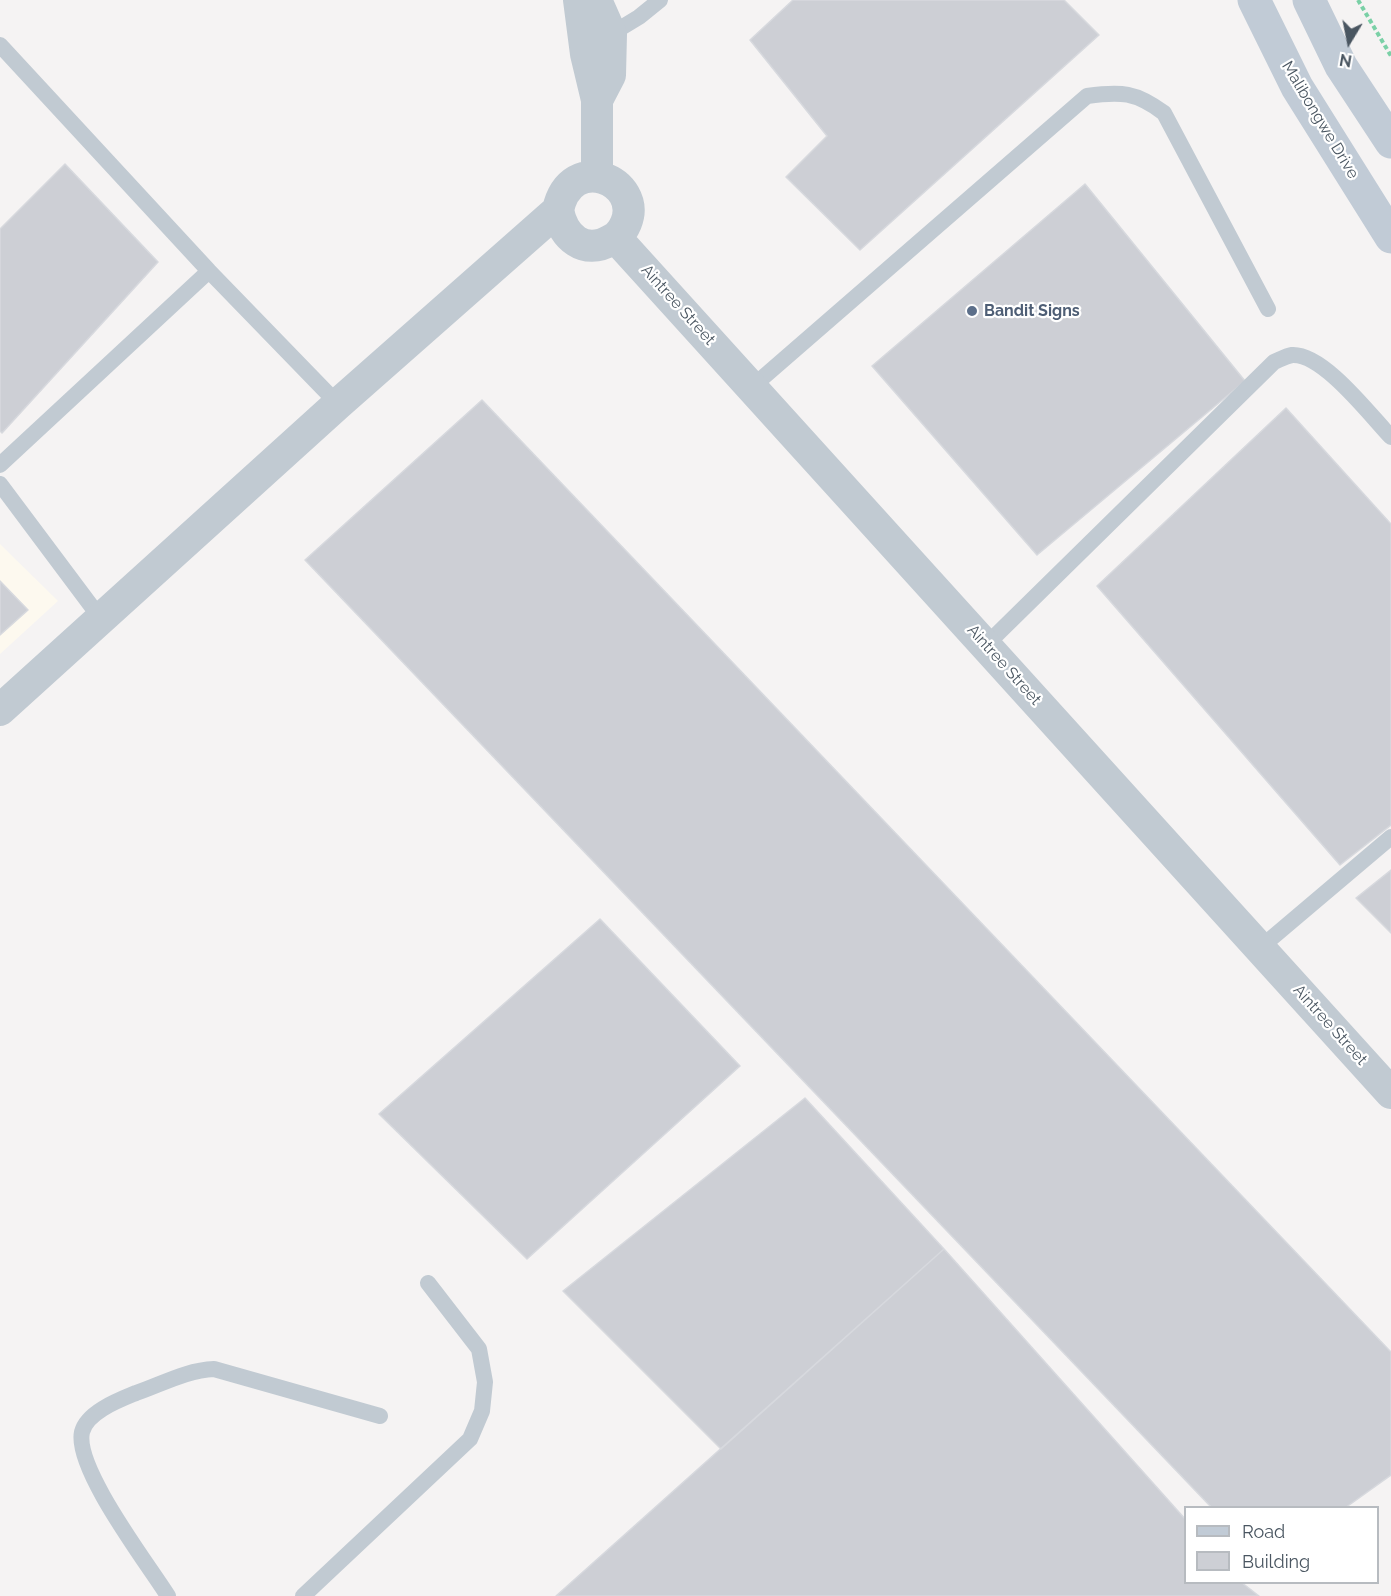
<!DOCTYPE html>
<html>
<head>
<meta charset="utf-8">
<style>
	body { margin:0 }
	#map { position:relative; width:1391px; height:1596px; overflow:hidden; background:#f5f3f3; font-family:Raleway,sans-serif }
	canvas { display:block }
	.legend { position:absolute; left:1184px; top:1506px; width:195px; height:78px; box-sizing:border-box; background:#fff; border:2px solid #b7bbc0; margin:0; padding:8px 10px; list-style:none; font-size:18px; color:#4a5661 }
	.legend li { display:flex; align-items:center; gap:12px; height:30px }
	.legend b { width:30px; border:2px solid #b7bbc0 }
	.north { position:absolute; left:1319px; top:12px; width:60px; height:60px; -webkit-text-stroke:4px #fff; paint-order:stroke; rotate:190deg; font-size:16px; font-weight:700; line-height:24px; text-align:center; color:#4a5661 }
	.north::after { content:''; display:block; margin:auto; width:21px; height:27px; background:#4a5661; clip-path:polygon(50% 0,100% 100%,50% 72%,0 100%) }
</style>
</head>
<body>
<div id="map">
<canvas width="1391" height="1596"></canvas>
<ul class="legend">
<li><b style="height:8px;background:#c1cbd6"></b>Road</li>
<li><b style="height:16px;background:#cdcfd5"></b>Building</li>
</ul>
<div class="north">N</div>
</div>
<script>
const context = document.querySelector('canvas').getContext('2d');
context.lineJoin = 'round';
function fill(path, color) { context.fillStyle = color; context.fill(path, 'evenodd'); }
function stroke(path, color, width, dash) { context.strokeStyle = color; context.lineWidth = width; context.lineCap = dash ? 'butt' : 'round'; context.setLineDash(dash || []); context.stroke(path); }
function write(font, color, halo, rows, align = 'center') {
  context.font = font + ' Raleway,sans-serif'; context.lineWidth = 4.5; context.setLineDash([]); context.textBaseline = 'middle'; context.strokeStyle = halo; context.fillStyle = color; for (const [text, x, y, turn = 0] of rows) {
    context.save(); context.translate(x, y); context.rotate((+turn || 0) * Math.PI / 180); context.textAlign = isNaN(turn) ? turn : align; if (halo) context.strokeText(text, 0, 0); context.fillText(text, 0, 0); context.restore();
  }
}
fill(new Path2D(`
	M0,544L58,601L0,654Z`), '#fdf9ef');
const building = new Path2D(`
	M793,0H1064L1099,35L860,250L786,177L827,136L750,40Z
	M65,164L158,262L2,433L0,431V229Z
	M1085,184L1245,381L1037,555L872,366Z
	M482,400L1391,1352V1475L1345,1508H1212L305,560Z
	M1286,408L1391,524V825L1340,865L1097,586Z
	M0,581L28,610L0,635Z
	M1391,870V933L1356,898Z
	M600,919L740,1066L527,1259L379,1114Z
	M805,1098L944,1249L721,1449L563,1291Z
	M944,1249L1186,1520V1582H1241L1259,1596H556Z`);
fill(building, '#cdcfd5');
stroke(building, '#d7d9de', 1.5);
stroke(new Path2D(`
	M1358,0L1391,56`), '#7ad0a6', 4, [4.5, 3]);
stroke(new Path2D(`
	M611,34L639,17L660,0
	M0,45L209,271L338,404
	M752,387L1087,96C1121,91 1136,92 1164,113L1268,309
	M0,465L209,271
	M0,484L101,619
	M986,645L1274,362C1279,360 1286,356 1292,355C1323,353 1370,415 1391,437
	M1260,948L1391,837
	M168,1596C148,1564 74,1468 82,1432C87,1412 119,1400 136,1393C162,1384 187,1370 214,1369L380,1416
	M303,1596L470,1439L482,1411L485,1382L479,1349L428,1283`), '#c1cad2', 16);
stroke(new Path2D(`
	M579,0L586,54L597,100V176
	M596,0L611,34L610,75L597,100
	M616,238L1391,1093
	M0,710L338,404L558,210C571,150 643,181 626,223C623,230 618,237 611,240C584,256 563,237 558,210`), '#c1cad2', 32);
stroke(new Path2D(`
	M1254,0L1297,87L1391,237
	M1309,0L1341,66L1391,142`), '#c1cbd6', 33);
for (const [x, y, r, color] of [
	[972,311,6,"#5c6f8a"]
]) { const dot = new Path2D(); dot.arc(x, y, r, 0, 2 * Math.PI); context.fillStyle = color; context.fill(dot); stroke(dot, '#fff', 2); }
write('16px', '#4a5661', '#fff', [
	["Malibongwe Drive",1320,120,59],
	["Aintree Street",678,305,48],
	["Aintree Street",1004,665,48],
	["Aintree Street",1330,1025,48]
]);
write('bold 16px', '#4e5e75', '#fff', [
	["Bandit Signs",984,311]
], 'left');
</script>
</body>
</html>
